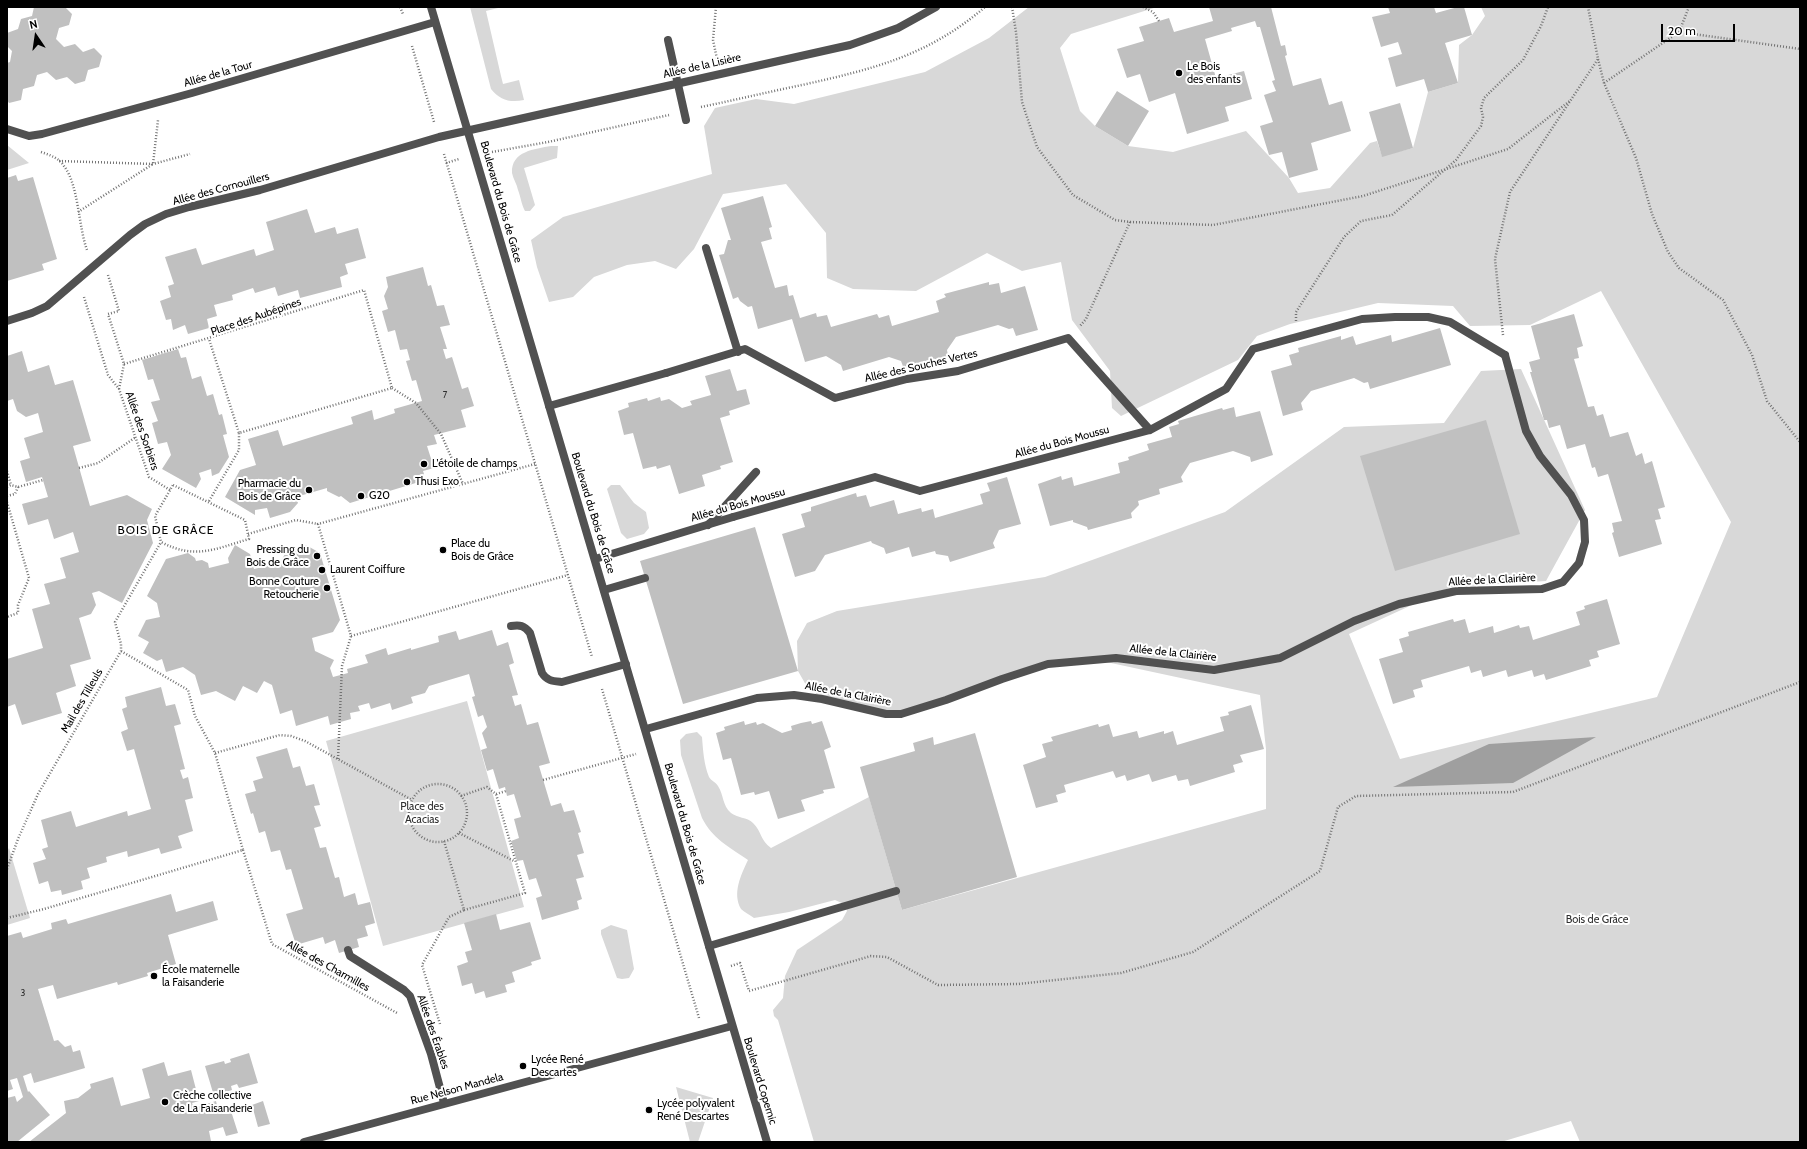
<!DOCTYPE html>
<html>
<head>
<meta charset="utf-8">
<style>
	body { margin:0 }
	#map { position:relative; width:1807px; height:1149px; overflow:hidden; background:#fff; font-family:Cabin,sans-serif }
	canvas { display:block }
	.frame { position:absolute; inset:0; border:8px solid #000; pointer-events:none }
	.north { position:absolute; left:16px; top:16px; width:40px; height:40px; -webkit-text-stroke:3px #fff; paint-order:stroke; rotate:347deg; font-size:11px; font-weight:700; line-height:16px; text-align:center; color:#000 }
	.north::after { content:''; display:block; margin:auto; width:14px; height:18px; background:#000; clip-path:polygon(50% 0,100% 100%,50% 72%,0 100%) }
	.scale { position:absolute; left:1661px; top:24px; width:74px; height:18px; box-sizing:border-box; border:2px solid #000; border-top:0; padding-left:5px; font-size:12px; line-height:14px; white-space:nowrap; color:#000; -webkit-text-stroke:3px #fff; paint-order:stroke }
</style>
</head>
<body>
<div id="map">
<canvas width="1807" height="1149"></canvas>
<div class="frame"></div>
<div class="north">N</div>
<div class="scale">20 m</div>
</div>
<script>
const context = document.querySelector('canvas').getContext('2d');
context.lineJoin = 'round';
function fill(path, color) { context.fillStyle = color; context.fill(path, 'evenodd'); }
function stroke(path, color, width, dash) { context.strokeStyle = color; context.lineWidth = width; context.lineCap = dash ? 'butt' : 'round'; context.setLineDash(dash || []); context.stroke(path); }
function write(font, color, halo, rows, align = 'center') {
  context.font = font + ' Cabin,sans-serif'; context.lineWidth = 4; context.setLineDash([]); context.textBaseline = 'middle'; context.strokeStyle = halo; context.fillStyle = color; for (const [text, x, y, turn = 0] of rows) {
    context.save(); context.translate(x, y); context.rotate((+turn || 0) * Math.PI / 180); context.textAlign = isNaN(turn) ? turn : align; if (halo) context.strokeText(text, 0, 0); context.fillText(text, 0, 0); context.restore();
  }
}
fill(new Path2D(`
	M470,7H502L486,11L501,76L503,84L519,80L524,100C510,103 500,100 491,89Z
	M1029,7H1157L1071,34L1060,48L1080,111L1095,126L1128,146L1173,152L1246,131L1289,178L1298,193L1330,188L1370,143L1377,141L1382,156L1413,148L1428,92L1458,83L1459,45L1472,35L1485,16L1481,7H1800V1142H1580L1571,1121L1501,1142H814L778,1020L774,1016L773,1010L783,998L785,976L797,950L842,920L847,911L844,904L835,900L789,912L754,918C750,915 744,912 741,909C732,893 741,875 748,860C729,847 712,838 702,818L681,755L680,740L686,734L697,732L702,737C703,750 704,765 709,777C711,781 716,782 718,786C724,795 722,805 731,813C737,818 747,817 753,823C762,832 760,840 771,848L869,797L902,910L1266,809V749L1260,695L1097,660L1048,664L901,714L822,699L806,685L798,671L797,641L807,623L837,611L1045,577L1225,512L1344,427L1444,423L1481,371L1521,369L1585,510L1546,581L1451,587L1349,634L1400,759L1657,697L1731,522L1601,291L1530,325L1470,326L1453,306L1378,303L1290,324L1257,336L1238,360L1121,416L1112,408L1110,371L1072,320L1061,262L1022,271L987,253L916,291L853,289L827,278L826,233L786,184L723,194L694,249L676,269L655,261L627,265L594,277L573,297L549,302L537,267L531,240L563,217L712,174L704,126L715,108L756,99L794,104L925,72L989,38Z
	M7,145L29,163L7,170Z
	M551,146H558L557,158L524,168L535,205L530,211H525C521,203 521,198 518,190C517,184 513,179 512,173C511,151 535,149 551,146Z
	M611,485H620L634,503L646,512L649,528L644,534L627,539L621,533L607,489Z
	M467,701L524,907L383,946L326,741Z
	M9,848L30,918L7,925V852Z
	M611,925L627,930L634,969L629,978L622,979L617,978L601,934V930Z
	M676,1087L713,1098L698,1142H690Z`), '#d8d8d8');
fill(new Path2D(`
	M1596,737L1513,783L1393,787L1489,744Z`), '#9f9f9f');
fill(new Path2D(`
	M34,7H65L72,14L69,25L59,28L56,39L64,47L75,44L83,52L94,48L102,56L99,67L88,70L85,81L75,84L67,77L56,80L47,72L37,75L34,86L23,89L21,100L9,103L7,100V63L10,62L12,51L7,46V33L18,29L21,19L32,16Z
	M1209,7H1271L1281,46L1285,45L1287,55L1285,56L1293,86L1321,78L1329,105L1342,101L1351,131L1311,143L1318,170L1289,178L1282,152L1269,155L1260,126L1273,122L1264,95L1276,91L1272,81L1275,80L1260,27H1257L1255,21L1231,28L1232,31L1205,39L1216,78L1244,71L1252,99L1225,107L1229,121L1187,134L1175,93L1149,102L1140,74L1127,78L1117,49L1144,41L1139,27L1169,18L1174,32L1213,21Z
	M1388,7H1434L1436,13L1458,7H1464L1472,35L1445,43L1458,83L1428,92L1424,79L1396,87L1388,58L1402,54L1398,42L1381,47L1372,17L1390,13Z
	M1117,91L1149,111L1128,146L1095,126Z
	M1400,103L1413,148L1382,157L1369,112Z
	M16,175L18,181L33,177L57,259L42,264L44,270L7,281V178Z
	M763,196L772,227L769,228L772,239L761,242L775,288L787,285L789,296L793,295L800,318L816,313L817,317L827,315L831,327L877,314L879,318L889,315L892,326L939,312L936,301L946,297L944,294L989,282V285L999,283L1001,293L1025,286L1038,330L1016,336L1013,328L1009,329L998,325L956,337L947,350L948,356L904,369L901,361L889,357L843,371L841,365L826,356L805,362L792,319L758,329L752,306L748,307L740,301L738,297L733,299L719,255L724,254L728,240H731L721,208Z
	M307,209L315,233L335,227L337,234L358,228L366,258L345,264L348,274L340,277L342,287L300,298L298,290L278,296L275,287L255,293L253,288L232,295L233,300L214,305L217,316L207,319L209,328L188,334L185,325L173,330L171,319L166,320L160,301L171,297L168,286L174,284L165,257L196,248L202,265L254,249L256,256L274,250L266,222Z
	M423,267L428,286L431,285L437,306L444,305L450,325L440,327L447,349H443L446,359L452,357L462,389L468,387L474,406L461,410L466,427L434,435L437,444L427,446L434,468L423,471L424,474L419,482L350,503L341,496L339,497L327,491V488L296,497L298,503L290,512L270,518L267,508L255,510V515L225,497L240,470L256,465L248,439L278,430L283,446L353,424L351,417L372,410L374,420L395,413L394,409L422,401L416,380L412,381L406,361L410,360L407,349L400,350L395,330L388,332L382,311L388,309L384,296L388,287L386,277Z
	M1574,314L1583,346L1577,348L1579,358L1574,359L1588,407L1594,406L1597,416L1603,414L1610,437L1628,432L1636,456L1642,453L1645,464L1652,461L1665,507L1658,509L1661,519L1655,520L1662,544L1619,557L1612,533L1614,532L1612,523L1622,521L1608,474L1598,477L1595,467L1592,468L1585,444L1567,449L1560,425L1549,428L1547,420H1544L1530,372H1532L1529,362L1540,359L1531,326Z
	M1440,328L1451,365L1370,389L1368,382L1364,383L1354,378L1311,391L1301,403L1303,410L1283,416L1271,371L1292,365L1289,355L1299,352L1298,348L1341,336V340L1353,336L1356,345L1391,335L1392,342Z
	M178,349L181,358L186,357L192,379L201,376L207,396L213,394L219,415L222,414L227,434L223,435L229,457L219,473L212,476L211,469L199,473L201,479L196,488L162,469L171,455L167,442L158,444L152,423L158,421L151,402L160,400L153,379L148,380L142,360Z
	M22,351L28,372L49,365L55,385L73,380L91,441L73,446L90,506L127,495L152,509L147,520L153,543L122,603L99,591L92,593L96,605L91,614L79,618L91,659L70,665L76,686L56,693L62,713L22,725L15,704L7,707V659L43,648L32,609L50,604L44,584L66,578L60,558L79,552L73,532L54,539L48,519L28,525L22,504L48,497L42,477L26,482L20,461L30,458L24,438L43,432L38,413L26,417L17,411L13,399L7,401V356Z
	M730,369L737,391L746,389L750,404L729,411L730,415L720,418L733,462L720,466L721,469L702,475L705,486L679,494L670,465L657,469L656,466L643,469L633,433L624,435L618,411L629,407L628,403L647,398L648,401L660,397L661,401L669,399L682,408L692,405L690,401L711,395L705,376Z
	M1234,407L1236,417L1260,411L1273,455L1251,462L1250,457L1233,451L1190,463L1181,477L1183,482L1159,489L1160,494L1138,501L1139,505L1131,513L1132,518L1088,530L1087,527L1073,522V520L1050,526L1038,484L1061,476L1062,480L1072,477L1074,486L1120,473L1118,463L1129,460L1128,457L1149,450L1147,444L1172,437L1169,427L1179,424L1178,421L1222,408L1223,410Z
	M1486,420L1520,534L1395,571L1360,456Z
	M1007,477L1021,524L999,530L993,543L995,548L950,562L948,556L936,554L935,551L912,557L909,547L886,554L884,548L872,543L871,541L825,555L815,571L795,577L782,534L805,527L801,514L811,511V507L856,493L857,497L866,495L870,507L894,500L898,514L921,508L922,512L933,509L935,518L983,504L980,494L990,491L987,483Z
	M755,527L798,671L683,704L640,561Z
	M235,545L250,554L254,569L280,563L286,552L306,545L320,553L340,620L333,632L312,638L315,651L334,660L330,668L333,677L348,673L347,669L368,663L365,655L386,648L388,655L411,648V650L439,642L438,636L456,631L459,640L492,630L497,646L508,642L514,663L509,665L518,695L512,696L515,706L521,704L527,725L538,722L550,763L539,766L551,806L561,803L564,812L574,810L581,832L578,833L584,853L577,855L584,877L576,879L582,899L577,901L579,909L542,920L536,898L542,896L536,878L529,880L523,860L517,861L511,841L519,838L514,819L521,817L514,794L507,796L505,787L499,789L493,769L487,771L481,750L487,748L482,733L487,727L483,715L478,717L472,697L475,696L469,674L429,686L425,693L411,697L413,703L392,710L390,703L371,709L369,703L358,706L360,711L350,713L351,719L330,725L328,716L296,726L292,710L280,714L272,685L264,681L257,693L243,686L235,701L216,691L201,695L195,675L183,667L166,672L162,659L157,661L143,653L149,642L138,636L146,620L160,617L157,603L147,596L166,559L188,553L195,558L196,561L202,560L208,563L209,568L229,563L228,558Z
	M1607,599L1620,644L1597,651L1599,657L1589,660L1591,666L1546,680L1544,674L1534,677L1532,670L1508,677L1506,670L1483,677L1481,670L1471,673L1469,666L1421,680L1423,687L1413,690L1415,697L1393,704L1379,659L1403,652L1399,639L1409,636L1408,632L1453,619L1454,622L1465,619L1469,633L1493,626L1494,633L1519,625L1520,628L1529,626L1533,640L1580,625L1576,612L1585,609L1584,606Z
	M161,687L166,706L175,704L181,724L174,726L185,769L180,770L183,779L188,777L193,798L185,800L193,831L178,836L182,848L161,854L159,848L128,857L127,851L106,857L107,862L87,868L90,878L81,881L83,889L62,895L61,890L51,892L48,881L39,884L33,863L46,859L42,849L48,847L41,820L71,811L76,827L127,811L128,816L151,809L134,749L127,751L121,732L128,729L122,709L127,707L125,697Z
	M1251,705L1264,749L1240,755L1243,762L1233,765L1235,772L1190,786L1188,779L1178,781L1176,775L1152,782L1149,774L1127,781L1125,775L1116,778L1113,771L1064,785L1066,792L1056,795L1058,802L1036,808L1023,765L1046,757L1042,744L1053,741L1051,737L1098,724L1099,727L1109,724L1113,737L1137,731L1139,738L1164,731V734L1173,731L1177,745L1224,731L1220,717L1229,715L1228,712Z
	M744,721L745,725L756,722L757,725L763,723L782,733L792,730L791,726L801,723L811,721L812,724L822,721L831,747L824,750L835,788L823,790L824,793L801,800L805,811L778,819L769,791L755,795L754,792L741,795L731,758L723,760L716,733L725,730L724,727Z
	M975,733L1017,877L902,910L860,767L915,751L913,743L933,737L934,745Z
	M287,748L293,768L300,766L306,786L314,784L320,805L314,806L321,826L314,828L320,848L326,847L335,878L339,877L344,897L355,893L358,905L370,902L375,923L365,926L368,936L357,939L359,947L339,953L335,940L325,944L323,937L296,945L286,914L303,909L291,869L286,870L280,850L271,852L265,831L259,833L253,813L251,814L245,794L256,791L253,781L263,778L256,757Z
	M171,894L176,912L213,901L218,920L168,935L176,964L147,973L148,976L118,985L117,982L57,999L53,985L38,989L54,1041L58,1040L65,1047L71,1045L73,1052L80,1050L85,1068L34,1083L31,1073L23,1076L28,1092L29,1091L50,1115L17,1142H7V1098L15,1096L17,1102L23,1097L17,1078L10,1080L13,1089L7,1091V936L21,932L23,938L52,929L51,923L66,919L68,924Z
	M496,914L500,930L530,922L541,959L531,962L532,965L512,972L515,982L505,985L507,992L486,998L484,991L475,994L472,983L462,986L457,966L468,962L465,952L472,950L464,923Z
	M249,1053L258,1083L239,1088L237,1084L231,1086L232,1090L214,1096L205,1066L224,1061L225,1064L231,1062L230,1059Z
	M164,1062L168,1076L191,1070L199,1101L192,1103L194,1108L216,1101L219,1114L231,1111L238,1133L226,1136L223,1127L209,1131L211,1141L206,1142H29L66,1113L64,1101L78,1098L91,1088L90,1084L113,1077L121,1106L150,1098L142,1069Z
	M263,1101L270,1124L258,1127L252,1105Z`), '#c0c0c0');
stroke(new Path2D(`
	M400,7L403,14
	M716,7L713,40L717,59
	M1012,7L1016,32L1022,102L1037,147L1073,195L1115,220L1130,222L1086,319L1080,326
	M1143,7L1153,12L1159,21
	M1679,32L1800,49
	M412,46L434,122
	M1598,59L1604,83L1636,158L1652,214L1668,252L1679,268L1723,300L1752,355L1767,401L1800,442
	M1604,83L1679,32L1689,7
	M701,107C735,100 768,92 802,85C873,69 928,56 985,7
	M41,152C50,155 59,158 64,166C79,186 78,225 87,250
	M492,152L548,142L669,115
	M444,154L592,657
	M59,161L153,164L190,154
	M446,163L459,159
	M78,212L153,164L158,120
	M1130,222L1213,225L1363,196L1508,149L1571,100
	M108,275L119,311L108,314L124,364L119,389
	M84,297L108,375L119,389L149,477L170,490
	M1296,321V312L1344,237L1361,221L1392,215L1456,160L1481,126L1483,117L1481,108L1484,98L1523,60L1541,26L1548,7
	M1503,335L1495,259L1510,192L1598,59L1588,7
	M124,364L364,290L392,388L239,433L209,339
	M392,388L416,403L441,434L463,484
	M535,464L318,524L351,636L568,575
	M79,468L98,463L136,437
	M7,471L11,485
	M173,485L245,520L249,539C215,549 195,560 161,542L155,516Z
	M7,487L11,485L18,487L43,480
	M7,496L15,494L18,487
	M209,501L239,450V433
	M7,502L29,578L18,605V613L7,617
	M248,534L296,520L318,524
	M602,689L699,1018
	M215,753L280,735L291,736L305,741L412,800
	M338,759L342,666L351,636
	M543,780L636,754
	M409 813a29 29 0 1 1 58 0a29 29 0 1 1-58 0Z
	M461,796L487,787L496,794L506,791
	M459,833L514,861
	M243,850L272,944L397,1013
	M7,869L18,839L38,794L121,651V644L115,622L161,542
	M464,910L525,893L496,794
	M7,918L44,909L243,850L215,753L195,716L188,690L121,651
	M731,966L740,963L749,991L871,956L887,957L938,985L1018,984L1121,973L1193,952L1320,871L1338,807L1356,796L1513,792L1800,682
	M440,1024L422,965L449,917L464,910L444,841`), '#737373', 2.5, [1, 2]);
stroke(new Path2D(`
	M668,40L686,120
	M708,525L756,472
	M604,590L645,578
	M511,626C520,625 524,625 530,633L542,673C547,681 553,681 562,682L626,664
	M709,946L896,891
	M348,950L350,956L404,990L410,996L431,1054L444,1103`), '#515151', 8);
stroke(new Path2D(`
	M706,248L738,352
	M666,373L745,349L835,398L907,379L958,371L1068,338L1150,430
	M733,517L875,477L920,491L1150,430L1226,389L1253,349L1362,319L1395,317H1428L1450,322L1505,355`), '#515151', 8);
stroke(new Path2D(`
	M7,129L29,136L42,134L192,93L435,22
	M7,321L32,313L47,306L130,235L145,224L166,214L189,207L260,190L439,137L850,45L898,28L936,7
	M549,406L666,373
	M595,559L733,517
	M646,729L757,698L794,695L822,699L886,714H901L946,700L1002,679L1048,664L1116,658L1214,670L1280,658L1354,621L1399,604L1456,591L1542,589L1563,582L1579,563L1585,542L1584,520L1571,495L1540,456L1526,431L1505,355
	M304,1142L732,1026`), '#515151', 8);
stroke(new Path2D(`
	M431,7L767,1142`), '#515151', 8);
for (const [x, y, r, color] of [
	[1179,73,4,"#000"],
	[424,464,4,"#000"],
	[407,482,4,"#000"],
	[309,490,4,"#000"],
	[361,496,4,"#000"],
	[443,550,4,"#000"],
	[317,556,4,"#000"],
	[322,570,4,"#000"],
	[327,588,4,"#000"],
	[154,976,4,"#000"],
	[523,1066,4,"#000"],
	[165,1102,4,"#000"],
	[649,1110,4,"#000"]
]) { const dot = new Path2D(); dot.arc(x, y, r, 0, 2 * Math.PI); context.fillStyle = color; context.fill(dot); stroke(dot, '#fff', 1.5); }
write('9px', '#303030', null, [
	["7",445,395],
	["3",23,993]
]);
write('11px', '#000', '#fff', [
	["Allée de la Lisière",702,66,-13],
	["Allée de la Tour",218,74,-16],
	["Allée des Cornouillers",221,189,-15],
	["Boulevard du Bois de Grâce",501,202,74],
	["Place des Aubépines",256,317,-19],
	["Allée des Souches Vertes",921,366,-13],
	["Allée des Sorbiers",142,431,71],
	["Allée du Bois Moussu",1062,442,-15],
	["Allée du Bois Moussu",738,505,-16],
	["Boulevard du Bois de Grâce",593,513,73],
	["Allée de la Clairière",1492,580,-3],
	["Allée de la Clairière",1173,653,6],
	["Allée de la Clairière",848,694,11],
	["Mail des Tilleuls",82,701,-60],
	["Boulevard du Bois de Grâce",685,824,74],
	["Allée des Charmilles",328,966,29],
	["Allée des Érables",433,1032,71],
	["Boulevard Copernic",760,1081,73],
	["Rue Nelson Mandela",457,1089,-15]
]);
write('11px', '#000', '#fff', [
	["Le Bois",1187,67],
	["des enfants",1187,80],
	["L'étoile de champs",432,464],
	["Thusi Exo",415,482],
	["Pharmacie du",301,484,"right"],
	["Bois de Grâce",301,497,"right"],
	["G20",369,496],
	["Place du",451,544],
	["Bois de Grâce",451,557],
	["Pressing du",309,550,"right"],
	["Bois de Grâce",309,563,"right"],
	["Laurent Coiffure",330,570],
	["Bonne Couture",319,582,"right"],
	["Retoucherie",319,595,"right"],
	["École maternelle",162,970],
	["la Faisanderie",162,983],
	["Lycée René",531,1060],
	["Descartes",531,1073],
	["Crèche collective",173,1096],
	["de La Faisanderie",173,1109],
	["Lycée polyvalent",657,1104],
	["René Descartes",657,1117]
], 'left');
write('11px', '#2f2f2f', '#fff', [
	["Place des",422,807],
	["Acacias",422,820],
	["Bois de Grâce",1597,920]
]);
context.letterSpacing = '1px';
write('12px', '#000', '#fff', [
	["BOIS DE GRÂCE",166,530]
]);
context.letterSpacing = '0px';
</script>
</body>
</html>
